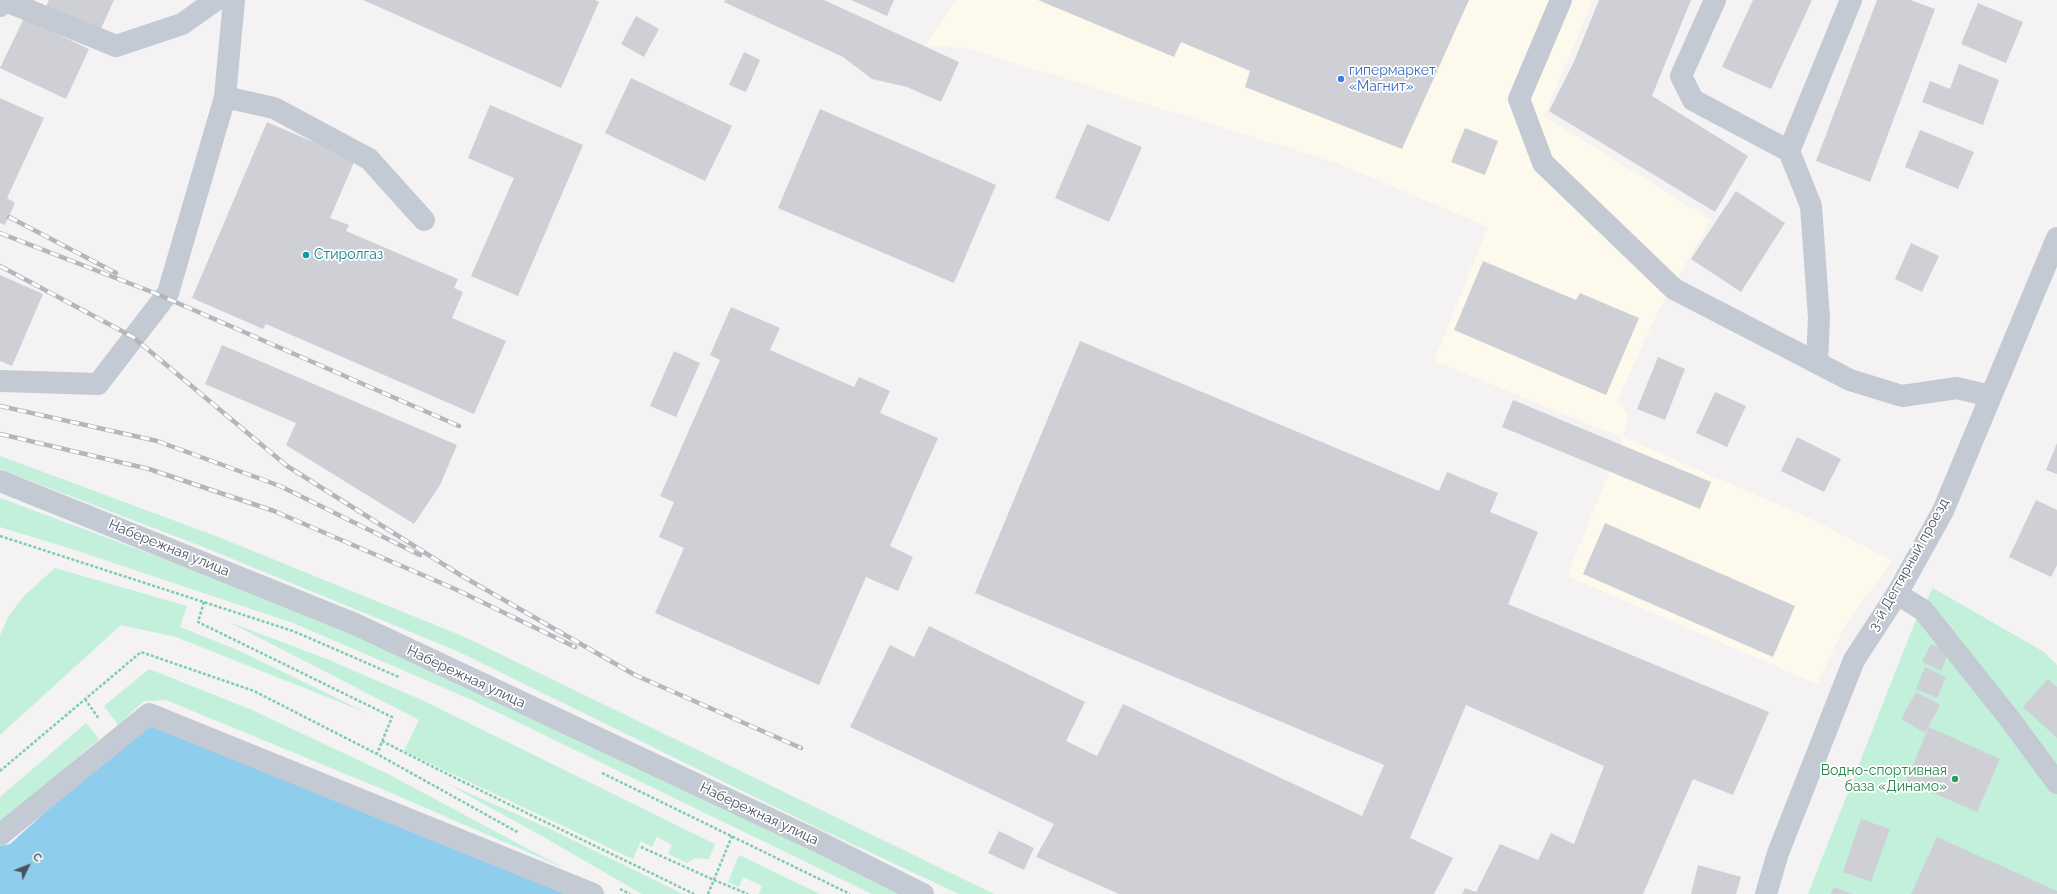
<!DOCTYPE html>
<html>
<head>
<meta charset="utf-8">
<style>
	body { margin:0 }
	#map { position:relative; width:2057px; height:894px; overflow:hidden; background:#f4f2f2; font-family:Raleway,sans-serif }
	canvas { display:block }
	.north { position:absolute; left:8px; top:846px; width:40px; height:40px; -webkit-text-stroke:3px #fff; paint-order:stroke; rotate:47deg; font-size:11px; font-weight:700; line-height:16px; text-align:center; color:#49525f }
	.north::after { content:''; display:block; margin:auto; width:14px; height:18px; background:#49525f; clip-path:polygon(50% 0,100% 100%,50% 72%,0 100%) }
</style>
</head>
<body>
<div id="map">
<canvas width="2057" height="894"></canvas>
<div class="north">С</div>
</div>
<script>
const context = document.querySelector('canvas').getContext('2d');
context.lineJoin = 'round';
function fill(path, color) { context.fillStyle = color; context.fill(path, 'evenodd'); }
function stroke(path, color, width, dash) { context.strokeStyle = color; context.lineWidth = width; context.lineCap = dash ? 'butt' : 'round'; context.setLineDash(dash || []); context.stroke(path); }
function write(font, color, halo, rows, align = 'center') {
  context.font = font + ' Raleway,sans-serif'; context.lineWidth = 3.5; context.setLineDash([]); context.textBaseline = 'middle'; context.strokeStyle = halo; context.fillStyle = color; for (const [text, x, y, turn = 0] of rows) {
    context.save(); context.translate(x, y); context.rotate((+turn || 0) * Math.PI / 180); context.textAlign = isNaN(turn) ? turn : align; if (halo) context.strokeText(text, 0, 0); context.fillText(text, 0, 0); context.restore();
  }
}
fill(new Path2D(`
	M956,0H1593L1544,116L1711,220L1659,309L1618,399L1628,414L1623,437L1816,521L1892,561L1846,624L1817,684L1567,576L1623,438L1434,361L1488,227L1337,163L966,48L925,46Z`), '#fdfaed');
fill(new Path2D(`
	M0,456L216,536L467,638L994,894H959L816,827L457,651L211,550L0,469Z
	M0,498L296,608L905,894H872L472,700L293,623L72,549L0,527Z
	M55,568L187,606L180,627L240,651L367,713L176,637L121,625L0,735V636L8,617L24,596Z
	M1933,588L2044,652L2057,665V894H1808L1915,622Z
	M229,622L327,659L426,702L715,844L709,859L694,858L687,863L668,854L672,845L657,837L652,847L641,841L633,859L404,751L419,720Z
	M149,669L252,710L388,774L562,867L382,789L166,700L144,701L118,725L104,706Z
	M86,723L99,739L2,823H0V797Z
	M446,783L550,829L683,894H642L547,839Z
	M739,855L820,894H759L762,886L743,877L739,887L728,882Z`), '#c2f0da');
fill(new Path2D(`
	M165,722L568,894H0V846L10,844L142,725Z`), '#8fcdec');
fill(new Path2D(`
	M49,0H114L100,31L46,6Z
	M363,0H595L599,2L561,88Z
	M725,0H824L959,62L941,102L907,87L872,79L843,57L724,2Z
	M851,0H894L887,16Z
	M1038,0H1469L1402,149L1245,87L1250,71L1181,42L1174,57Z
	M1599,0H1691L1652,96L1748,156L1715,212L1549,111L1573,64Z
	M1753,0H1812L1771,89L1722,67Z
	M1877,0H1910L1935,9L1870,182L1816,161Z
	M1978,3L2023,22L2006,63L1961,44Z
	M636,16L659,29L644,57L621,44Z
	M24,18L89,49L66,99L0,68Z
	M744,52L760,60L746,92L729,85Z
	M1959,64L1999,80L1983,125L1922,102L1930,81L1950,89Z
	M631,78L732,126L705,181L605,133Z
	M0,98L44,118L7,198L15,203L5,225L0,223Z
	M490,105L583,145L518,296L471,276L514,178L468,158Z
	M820,109L996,185L954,283L778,208Z
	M267,122L355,160L330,218L349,225L346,231L458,279L454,288L463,292L452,318L506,341L474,414L266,324L263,329L192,298Z
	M1087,124L1142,147L1109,222L1055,198Z
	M1465,128L1498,141L1485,175L1451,162Z
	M1920,130L1974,152L1958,189L1905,167Z
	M1736,191L1785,223L1741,292L1691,259Z
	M1911,243L1939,256L1922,292L1895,279Z
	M1483,261L1576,300L1580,293L1639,318L1606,395L1454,330Z
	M0,275L43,294L12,366L0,361Z
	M731,307L780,328L770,350L854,387L859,377L890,391L880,413L938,438L890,546L913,557L898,591L866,577L819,685L655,613L684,548L659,537L674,502L660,496L720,360L710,355Z
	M1080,341L1439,491L1447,472L1498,493L1490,512L1538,532L1508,604L1769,712L1733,795L1693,779L1643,894H1462L1465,888L1476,892L1500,844L1538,860L1551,833L1574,844L1604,766L1466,705L1410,838L1453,858L1434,894H1119L1036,857L1054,824L850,727L890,645L914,657L929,626L1085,702L1066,741L1097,756L1123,704L1362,816L1384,765L975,593Z
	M222,345L457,445L440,485L414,524L286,445L296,423L205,384Z
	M674,351L700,363L676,417L650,406Z
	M1658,357L1685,369L1665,420L1637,409Z
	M1715,392L1746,406L1727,447L1696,433Z
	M1513,400L1711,482L1700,509L1502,427Z
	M1797,437L1841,459L1824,492L1781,471Z
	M2057,443V474L2046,470Z
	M2036,500L2057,510V565L2051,577L2009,557Z
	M1605,523L1795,606L1773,657L1583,574Z
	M1931,644L1949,652L1941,671L1922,662Z
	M1925,667L1946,677L1937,698L1916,689Z
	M2048,679L2057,687V738L2023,707Z
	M1916,692L1940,705L1925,733L1901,719Z
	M1929,727L2000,759L1977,812L1906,781Z
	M1861,819L1890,829L1871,882L1843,872Z
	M999,831L1034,848L1024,870L988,853Z
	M1937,837L2057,891V894H1911Z
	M1698,865L1741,877L1736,894H1691Z
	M1833,887L1853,894H1831Z`), '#ced0d6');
stroke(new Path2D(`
	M0,536L293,631L399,677
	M204,602L198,622L392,717L377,754
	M85,699L99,719
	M382,741C485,794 590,843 694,894
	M0,771L141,652L254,691L377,754L519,833
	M602,773L850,894
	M641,847L714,880L748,894
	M620,889L630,894
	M708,894L732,836`), '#79ceaf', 2.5, [3, 2]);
stroke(new Path2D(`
	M1561,0L1519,99L1543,163L1674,289L1850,380L1902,396L1957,388L1990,396
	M1715,0L1681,76L1693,100L1789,151L1811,206L1819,318L1817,363
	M0,6L6,1L116,46L182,24L216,0
	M225,97L274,108L369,159L424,220
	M1789,151L1851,0
	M0,381L98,384L168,293L225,97L234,0
	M0,481L355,624L819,842L923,894
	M1897,594L1923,610L2009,718L2057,783
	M0,835L149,714L593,894
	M1766,894L1778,853L1854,660L1897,594L1943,511L2057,238`), '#c3cad3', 22);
const rail = new Path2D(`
	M9,217L116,273
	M0,233L157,294L459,426
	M0,266L133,337L287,466L462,576L635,675L801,748
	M0,406L157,441L280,486L420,555
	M0,434L149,469L274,511L455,589L575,647`);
stroke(rail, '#b4b6bc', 4.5);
stroke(rail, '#fff', 3, [9]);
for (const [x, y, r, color] of [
	[1341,79,4,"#3f7fe0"],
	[306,255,4,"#0f9aa8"],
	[1955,779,4,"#2e9e5b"]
]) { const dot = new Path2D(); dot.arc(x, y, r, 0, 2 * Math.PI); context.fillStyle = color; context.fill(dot); stroke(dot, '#fff', 1.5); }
write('14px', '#366cbe', '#fff', [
	["гипермаркет",1349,71],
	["«Магнит»",1349,87]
], 'left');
write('14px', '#0d838f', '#fff', [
	["Стиролгаз",314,255]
], 'left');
write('14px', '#49525f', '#fff', [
	["Набережная улица",169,548,22],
	["3-й Дегтярный проезд",1909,565,-61],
	["Набережная улица",466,677,25],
	["Набережная улица",759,814,25]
]);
write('14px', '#27864d', '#fff', [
	["Водно-спортивная",1947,771],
	["база «Динамо»",1947,787]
], 'right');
</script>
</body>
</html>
